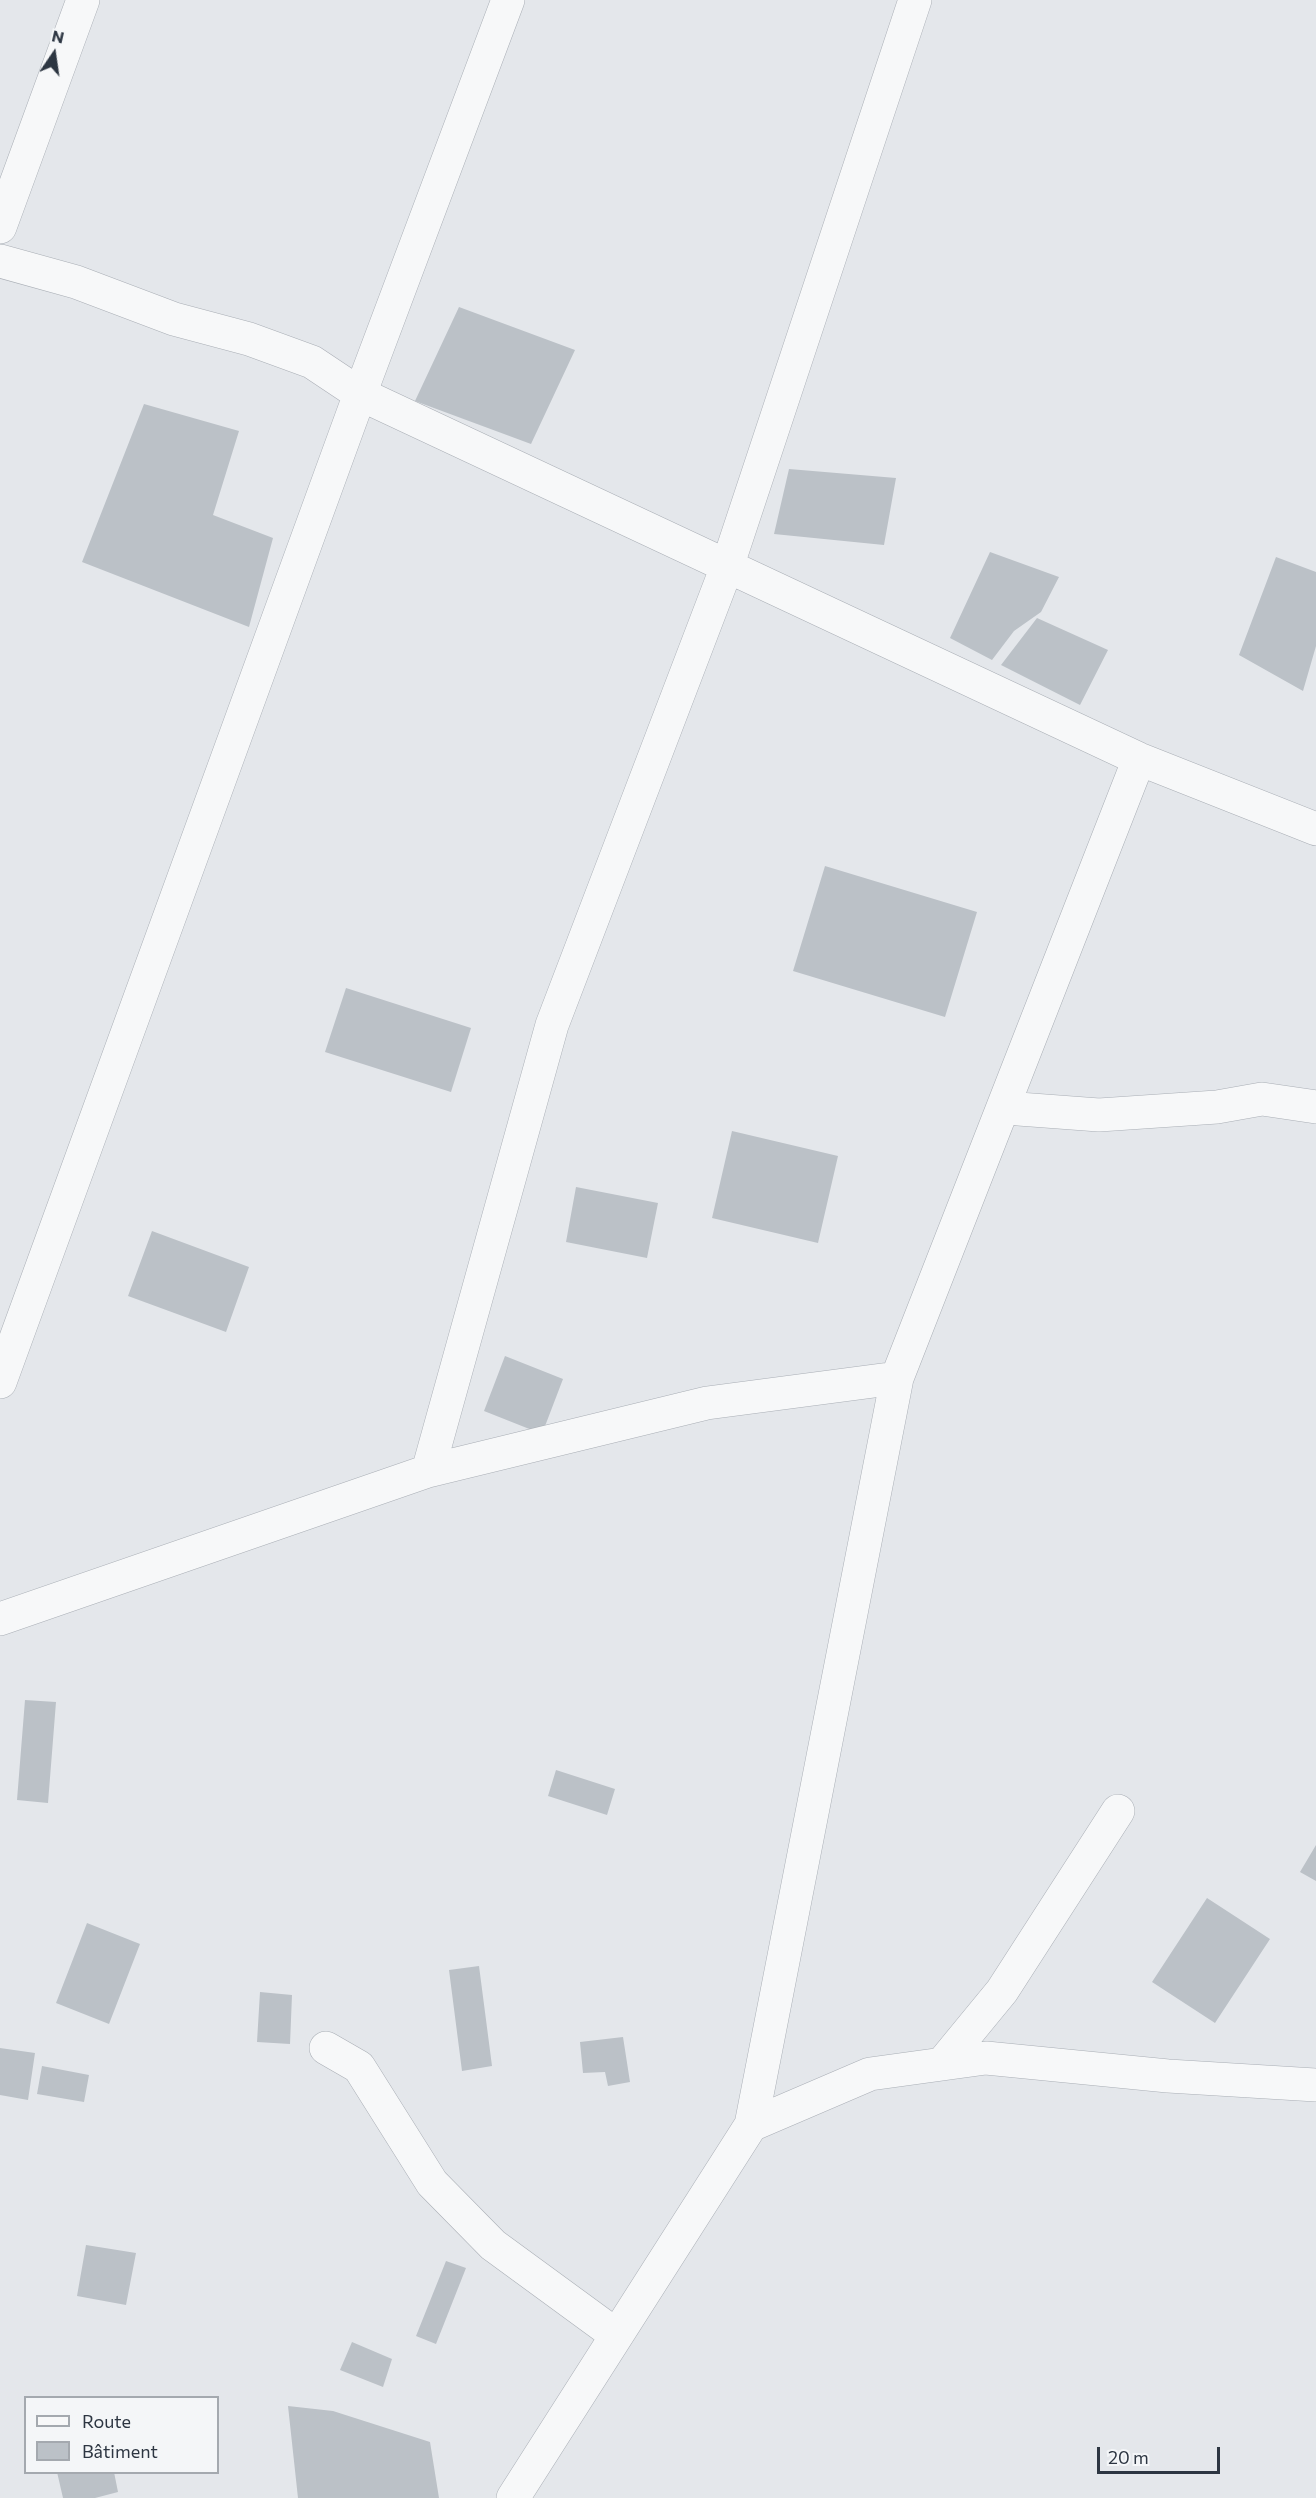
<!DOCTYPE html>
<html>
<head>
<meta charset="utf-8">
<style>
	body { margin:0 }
	#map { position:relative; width:1316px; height:2498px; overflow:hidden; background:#e4e7eb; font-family:Commissioner,sans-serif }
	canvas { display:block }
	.legend { position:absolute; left:24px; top:2396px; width:195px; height:78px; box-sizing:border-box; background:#f4f6f8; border:2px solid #a4a9af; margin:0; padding:8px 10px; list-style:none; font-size:18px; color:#2d3642 }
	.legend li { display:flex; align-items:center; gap:12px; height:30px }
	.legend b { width:30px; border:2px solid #a4a9af }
	.north { position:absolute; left:24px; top:24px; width:60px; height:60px; -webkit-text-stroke:4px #f4f6f8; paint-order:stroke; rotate:13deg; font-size:16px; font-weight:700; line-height:24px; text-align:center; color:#2d3642 }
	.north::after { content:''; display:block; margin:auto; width:21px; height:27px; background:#2d3642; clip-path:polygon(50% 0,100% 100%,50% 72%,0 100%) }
	.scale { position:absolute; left:1097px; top:2447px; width:123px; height:27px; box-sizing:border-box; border:3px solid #2d3642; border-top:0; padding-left:8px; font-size:18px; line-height:21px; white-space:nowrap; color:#2d3642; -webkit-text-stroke:4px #f4f6f8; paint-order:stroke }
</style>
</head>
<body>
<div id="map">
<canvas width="1316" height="2498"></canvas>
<ul class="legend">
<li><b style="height:8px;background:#f7f8f9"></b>Route</li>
<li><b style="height:16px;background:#bbc1c7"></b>Bâtiment</li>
</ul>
<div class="north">N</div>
<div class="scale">20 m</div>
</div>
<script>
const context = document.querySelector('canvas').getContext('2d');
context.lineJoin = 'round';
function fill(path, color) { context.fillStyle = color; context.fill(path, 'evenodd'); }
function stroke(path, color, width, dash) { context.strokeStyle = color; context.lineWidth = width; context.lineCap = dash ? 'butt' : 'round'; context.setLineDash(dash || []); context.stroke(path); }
fill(new Path2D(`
	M459,307L575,350L531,444L415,401Z
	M144,404L239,431L213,515L273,538L249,627L82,562Z
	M789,469L896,478L884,545L774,534Z
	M990,552L1059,577L1041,612L1014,631L992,660L950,638Z
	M1276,557L1316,572V646L1303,691L1239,655Z
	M1037,618L1108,650L1080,705L1001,665Z
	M825,866L977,912L945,1017L793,971Z
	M346,988L471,1028L451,1092L325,1052Z
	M732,1131L838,1156L818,1243L712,1218Z
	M576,1187L658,1203L647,1258L566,1242Z
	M152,1231L249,1267L226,1332L128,1296Z
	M505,1356L563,1379L542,1434L484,1411Z
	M25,1700L56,1702L48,1803L17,1800Z
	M556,1770L615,1789L607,1815L548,1796Z
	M1316,1845V1881L1300,1872Z
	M1207,1898L1270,1939L1215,2023L1152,1982Z
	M87,1923L140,1944L109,2024L56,2003Z
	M479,1966L492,2066L462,2071L449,1970Z
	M260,1992L292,1995L290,2044L257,2042Z
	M623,2037L630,2082L608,2086L605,2072L583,2073L580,2042Z
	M0,2048L35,2053L28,2100L0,2095Z
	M42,2066L89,2075L84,2102L37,2094Z
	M86,2245L136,2253L126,2305L77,2296Z
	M446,2261L466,2268L436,2344L416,2336Z
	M352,2342L392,2359L383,2387L340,2370Z
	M288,2406L333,2411L430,2442L439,2498H298Z
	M57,2472H114L118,2492L95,2498H63Z`), '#bbc1c7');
const minor = new Path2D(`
	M0,227L83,0
	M0,261L76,282L174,319L249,339L312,362L360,394L1139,759L1316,829
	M1005,1108L1099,1115L1217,1107L1262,1099L1316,1107
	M0,1382L360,394L508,0
	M428,1471L552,1025L728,564L915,0
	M0,1619L428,1471L707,1403L897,1378
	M326,2048L359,2067L432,2183L493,2245L616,2335
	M942,2064L1002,1991L1118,1811
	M751,2125L870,2074L986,2058L1168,2076L1316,2085
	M513,2498L751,2125L897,1378L1139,759`);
stroke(minor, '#a9aeb5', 34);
stroke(minor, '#f7f8f9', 33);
</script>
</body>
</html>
